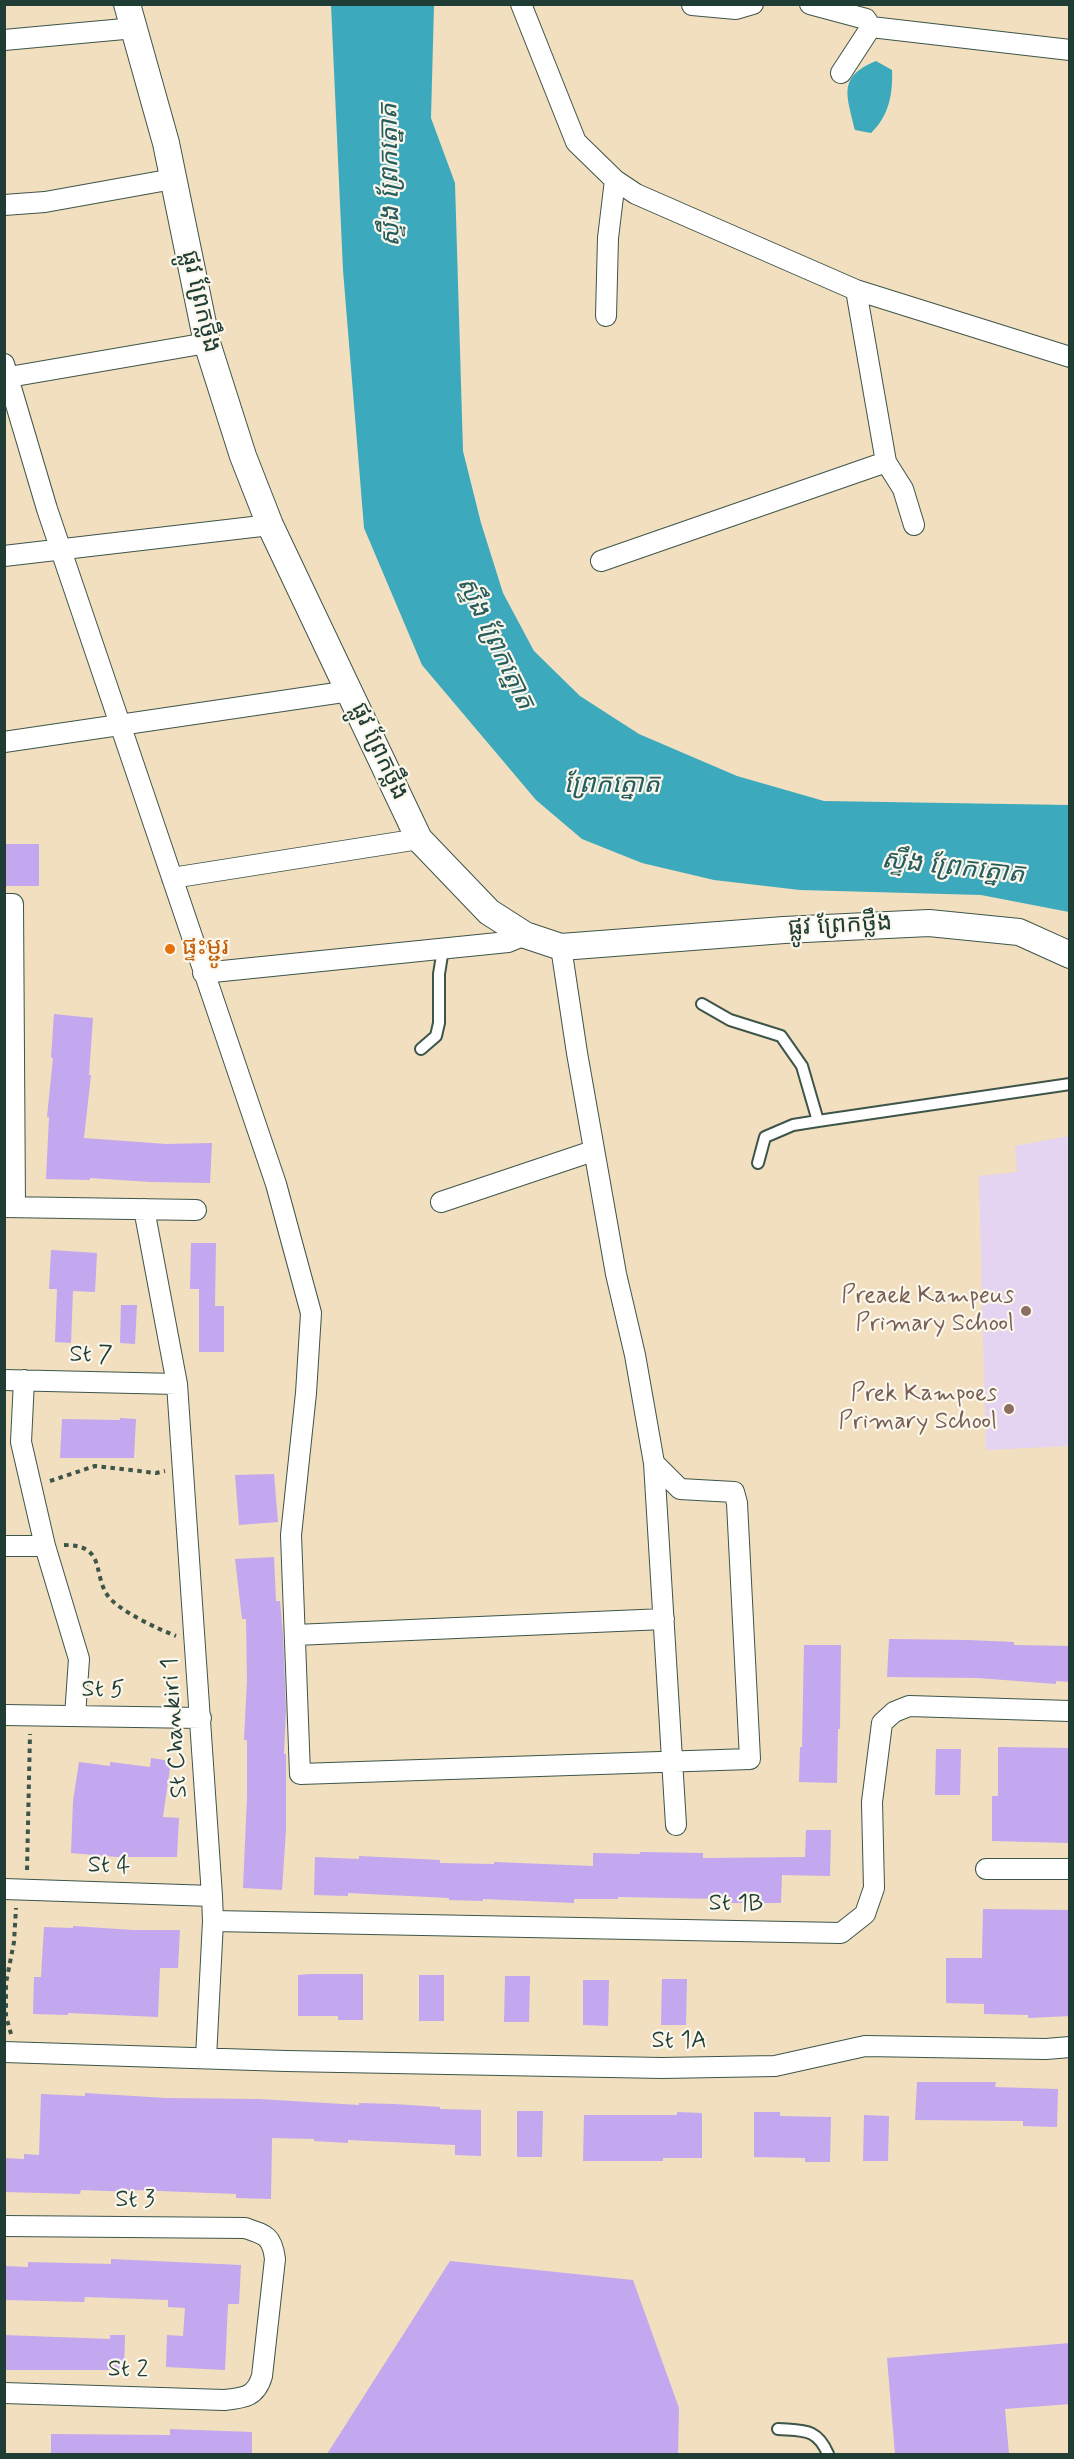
<!DOCTYPE html>
<html>
<head>
<meta charset="utf-8">
<style>
	body { margin:0 }
	#map { position:relative; width:1074px; height:2459px; overflow:hidden; background:#f1dfbf; font-family:Mynerve,sans-serif }
	canvas { display:block }
	.frame { position:absolute; inset:0; border:6px solid #1f3d34; pointer-events:none }
</style>
</head>
<body>
<div id="map">
<canvas width="1074" height="2459"></canvas>
<div class="frame"></div>
</div>
<script>
const context = document.querySelector('canvas').getContext('2d');
context.lineJoin = 'round';
function fill(path, color) { context.fillStyle = color; context.fill(path, 'evenodd'); }
function stroke(path, color, width, dash) { context.strokeStyle = color; context.lineWidth = width; context.lineCap = dash ? 'butt' : 'round'; context.setLineDash(dash || []); context.stroke(path); }
function write(font, color, halo, rows, align = 'center') {
  context.font = font + ' Mynerve,"Noto Sans Khmer",sans-serif'; context.lineWidth = 4.5; context.setLineDash([]); context.textBaseline = 'middle'; context.strokeStyle = halo; context.fillStyle = color; for (const [text, x, y, turn = 0] of rows) {
    context.save(); context.translate(x, y); context.rotate((+turn || 0) * Math.PI / 180); context.textAlign = isNaN(turn) ? turn : align; if (halo) context.strokeText(text, 0, 0); context.fillText(text, 0, 0); context.restore();
  }
}
fill(new Path2D(`
	M1069,1136V1446L986,1450L979,1176L1017,1172L1015,1146Z`), '#e4d3f1');
fill(new Path2D(`
	M331,5H434L431,118L455,183L463,451L481,523L503,593L534,651L580,696L639,734L737,776L824,801L1069,805V912L981,895L800,890L714,880L642,863L582,839L536,800L422,665L364,528L343,270Z
	M876,61L892,70C893,94 889,116 871,133L855,130C847,95 837,77 876,61Z`), '#3da9bc');
fill(new Path2D(`
	M4,844H39V886H4Z
	M54,1014L93,1018L89,1075H91L84,1138L166,1144L212,1143L210,1183L150,1182L90,1178V1180L46,1179L49,1117H47L53,1058H51Z
	M191,1243H216L215,1306H224V1352H199V1289H190Z
	M51,1250L97,1253L95,1292L73,1291L71,1343L55,1342L57,1289H49Z
	M121,1305H137L135,1344L120,1343Z
	M120,1418L136,1419L134,1458H60L62,1419L120,1420Z
	M274,1474L278,1522L239,1525L235,1475Z
	M274,1557L276,1601H280L283,1634L286,1710L284,1754H286V1830L282,1890L243,1888L247,1797V1740H244L247,1680L246,1619H242L235,1559Z
	M889,1639L967,1640L1014,1642V1645L1070,1646V1682L1056,1681V1684L978,1678L887,1677Z
	M804,1645H841L840,1729H838L837,1783L799,1782L800,1747H802Z
	M998,1747L1070,1748V1843L992,1841V1796H998Z
	M936,1749H961L960,1795H935Z
	M151,1758L171,1761L163,1817L179,1818L177,1857H117L71,1853L73,1801L79,1762L110,1766V1762L150,1767Z
	M806,1830H831L830,1876L782,1875L781,1903H721V1899L618,1897V1899H574V1903L483,1899V1901L449,1900V1898L348,1893V1896L314,1895L315,1857L359,1859V1856L440,1860V1863L494,1864V1862L593,1866V1853L640,1854V1852L703,1853V1858L805,1857Z
	M983,1909L1070,1910V2016L1028,2018V2015L984,2014V2004L946,2003V1958H982Z
	M73,1926L133,1930H180L178,1968H160L158,2017L68,2013V2015L33,2014L34,1977H41L44,1927L73,1928Z
	M312,1974H363V2020H338V2016H298V1975Z
	M419,1975H444V2021H419Z
	M505,1976H530L529,2022H504Z
	M662,1979H687L686,2025H661Z
	M583,1980H609L608,2026L583,2025Z
	M917,2082H996L995,2087L1058,2089L1057,2127L1023,2126V2121L915,2120Z
	M85,2093L166,2098L259,2099L359,2105V2103L394,2104L440,2107V2109L481,2110V2156L455,2155V2145L348,2140V2143L314,2141V2139L272,2138L271,2199L236,2198V2194L133,2190V2192L81,2190L80,2194L4,2192V2158L24,2159V2154L39,2155L41,2094L85,2096Z
	M517,2111H543L542,2157H517Z
	M677,2112L702,2113V2158H663V2161H583L584,2115H677Z
	M754,2112H780V2116L831,2117L830,2162H805V2158L754,2157Z
	M864,2115L889,2116L888,2161H863Z
	M111,2259L241,2265L239,2304H228L225,2370L166,2367L167,2335L183,2336L185,2308L168,2307V2300L85,2297L84,2302L4,2300V2266L28,2267V2262L111,2264Z
	M450,2261L633,2280L679,2408L678,2454H327Z
	M4,2335L110,2339V2335H125L124,2370H4Z
	M1070,2343V2404L1005,2409L1009,2454H895L887,2358Z
	M170,2429L252,2432V2454H51V2434L170,2435Z`), '#c3a7ef');
const service = new Path2D(`
	M702,1004L730,1020L781,1036L802,1066L818,1121
	M421,1049L436,1036L439,1023V974L443,949
	M758,1163L765,1137L793,1125L818,1121L1070,1084
	M778,2429C804,2431 817,2428 828,2454`);
const minor = new Path2D(`
	M521,4L576,142L615,180L636,194L856,290L1070,357
	M810,4L866,19L871,27L1070,50
	M692,5L736,9L753,4
	M4,40L135,28
	M841,73L871,27
	M4,205L45,202L173,179
	M856,290L886,462L903,489L914,525
	M606,316L608,238L615,180
	M4,364L47,509L276,1184L311,1313L306,1393L291,1535L300,1774L750,1759L737,1503L734,1492L680,1489L654,1463L635,1355L616,1274L577,1053L561,947
	M4,380L9,377L207,343
	M4,556L270,525
	M601,561L886,462
	M4,742L350,691
	M172,878L419,839
	M4,904H13L15,1207
	M203,973L508,942L525,935
	M441,1202L593,1151
	M4,1207L196,1210
	M144,1209L177,1384L212,1896L213,1921L206,2058
	M4,1380L177,1384
	M24,1380L21,1442L45,1546L79,1659L75,1716
	M654,1463L676,1825
	M4,1546H45
	M295,1635L664,1619
	M4,1715L201,1718
	M986,1869H1070
	M4,1889L212,1896
	M213,1921L841,1933L865,1914L874,1888L872,1802L882,1723L894,1712L909,1706L1070,1711
	M4,2052L286,2061L662,2068L775,2066L865,2046L1046,2049L1070,2047
	M4,2226L245,2228C266,2235 272,2236 275,2259L262,2376C256,2397 244,2398 224,2400L4,2393`);
const tertiary = new Path2D(`
	M127,4L166,143L207,343L243,456L270,525L419,839L489,912L525,935L561,947L784,930L929,923L1019,932L1070,955`);
stroke(service, '#3e5549', 14);
stroke(minor, '#3e5549', 22);
stroke(tertiary, '#3e5549', 28);
stroke(new Path2D(`
	M50,1481L95,1466L156,1473L165,1471
	M64,1545C107,1545 92,1574 108,1596C119,1611 158,1629 176,1636
	M27,1870L30,1734
	M11,2034L6,2016V1983L14,1942L16,1908`), '#3e5549', 4, [4.5, 4.5]);
stroke(service, '#fff', 10);
stroke(minor, '#fff', 20);
stroke(tertiary, '#fff', 26);
for (const [x, y, r, color] of [
	[170,949,6,"#e8710a"],
	[1026,1311,6,"#8d6e63"],
	[1009,1409,6,"#8d6e63"]
]) { const dot = new Path2D(); dot.arc(x, y, r, 0, 2 * Math.PI); context.fillStyle = color; context.fill(dot); stroke(dot, '#fbf7ec', 2); }
write('24px', '#1f3d34', '#fbf7ec', [
	["ផ្លូវ ព្រែកថ្លឹង",199,302,77],
	["ផ្លូវ ព្រែកថ្លឹង",378,752,65],
	["ផ្លូវ ព្រែកថ្លឹង",840,927,-3],
	["St 7",91,1356,1],
	["St 5",103,1691,1],
	["St Chankiri 1",176,1728,-94],
	["St 4",109,1867,2],
	["St 1B",736,1905,1],
	["St 1A",679,2042],
	["St 3",135,2201],
	["St 2",128,2371,2]
]);
write('24px', '#c56008', '#fbf7ec', [
	["ផ្ទះម្ជូរ",182,949]
], 'left');
write('24px', '#785e54', '#fbf7ec', [
	["Preaek Kampeus",1014,1297],
	["Primary School",1014,1325],
	["Prek Kampoes",997,1395],
	["Primary School",997,1423]
], 'right');
write('italic 26px', '#285d5d', '#fbf7ec', [
	["ស្ទឹង ព្រែកត្នោត",392,175,-91],
	["ស្ទឹង ព្រែកត្នោត",494,644,64],
	["ព្រែកត្នោត",612,787],
	["ស្ទឹង ព្រែកត្នោត",953,869,6]
]);
</script>
</body>
</html>
